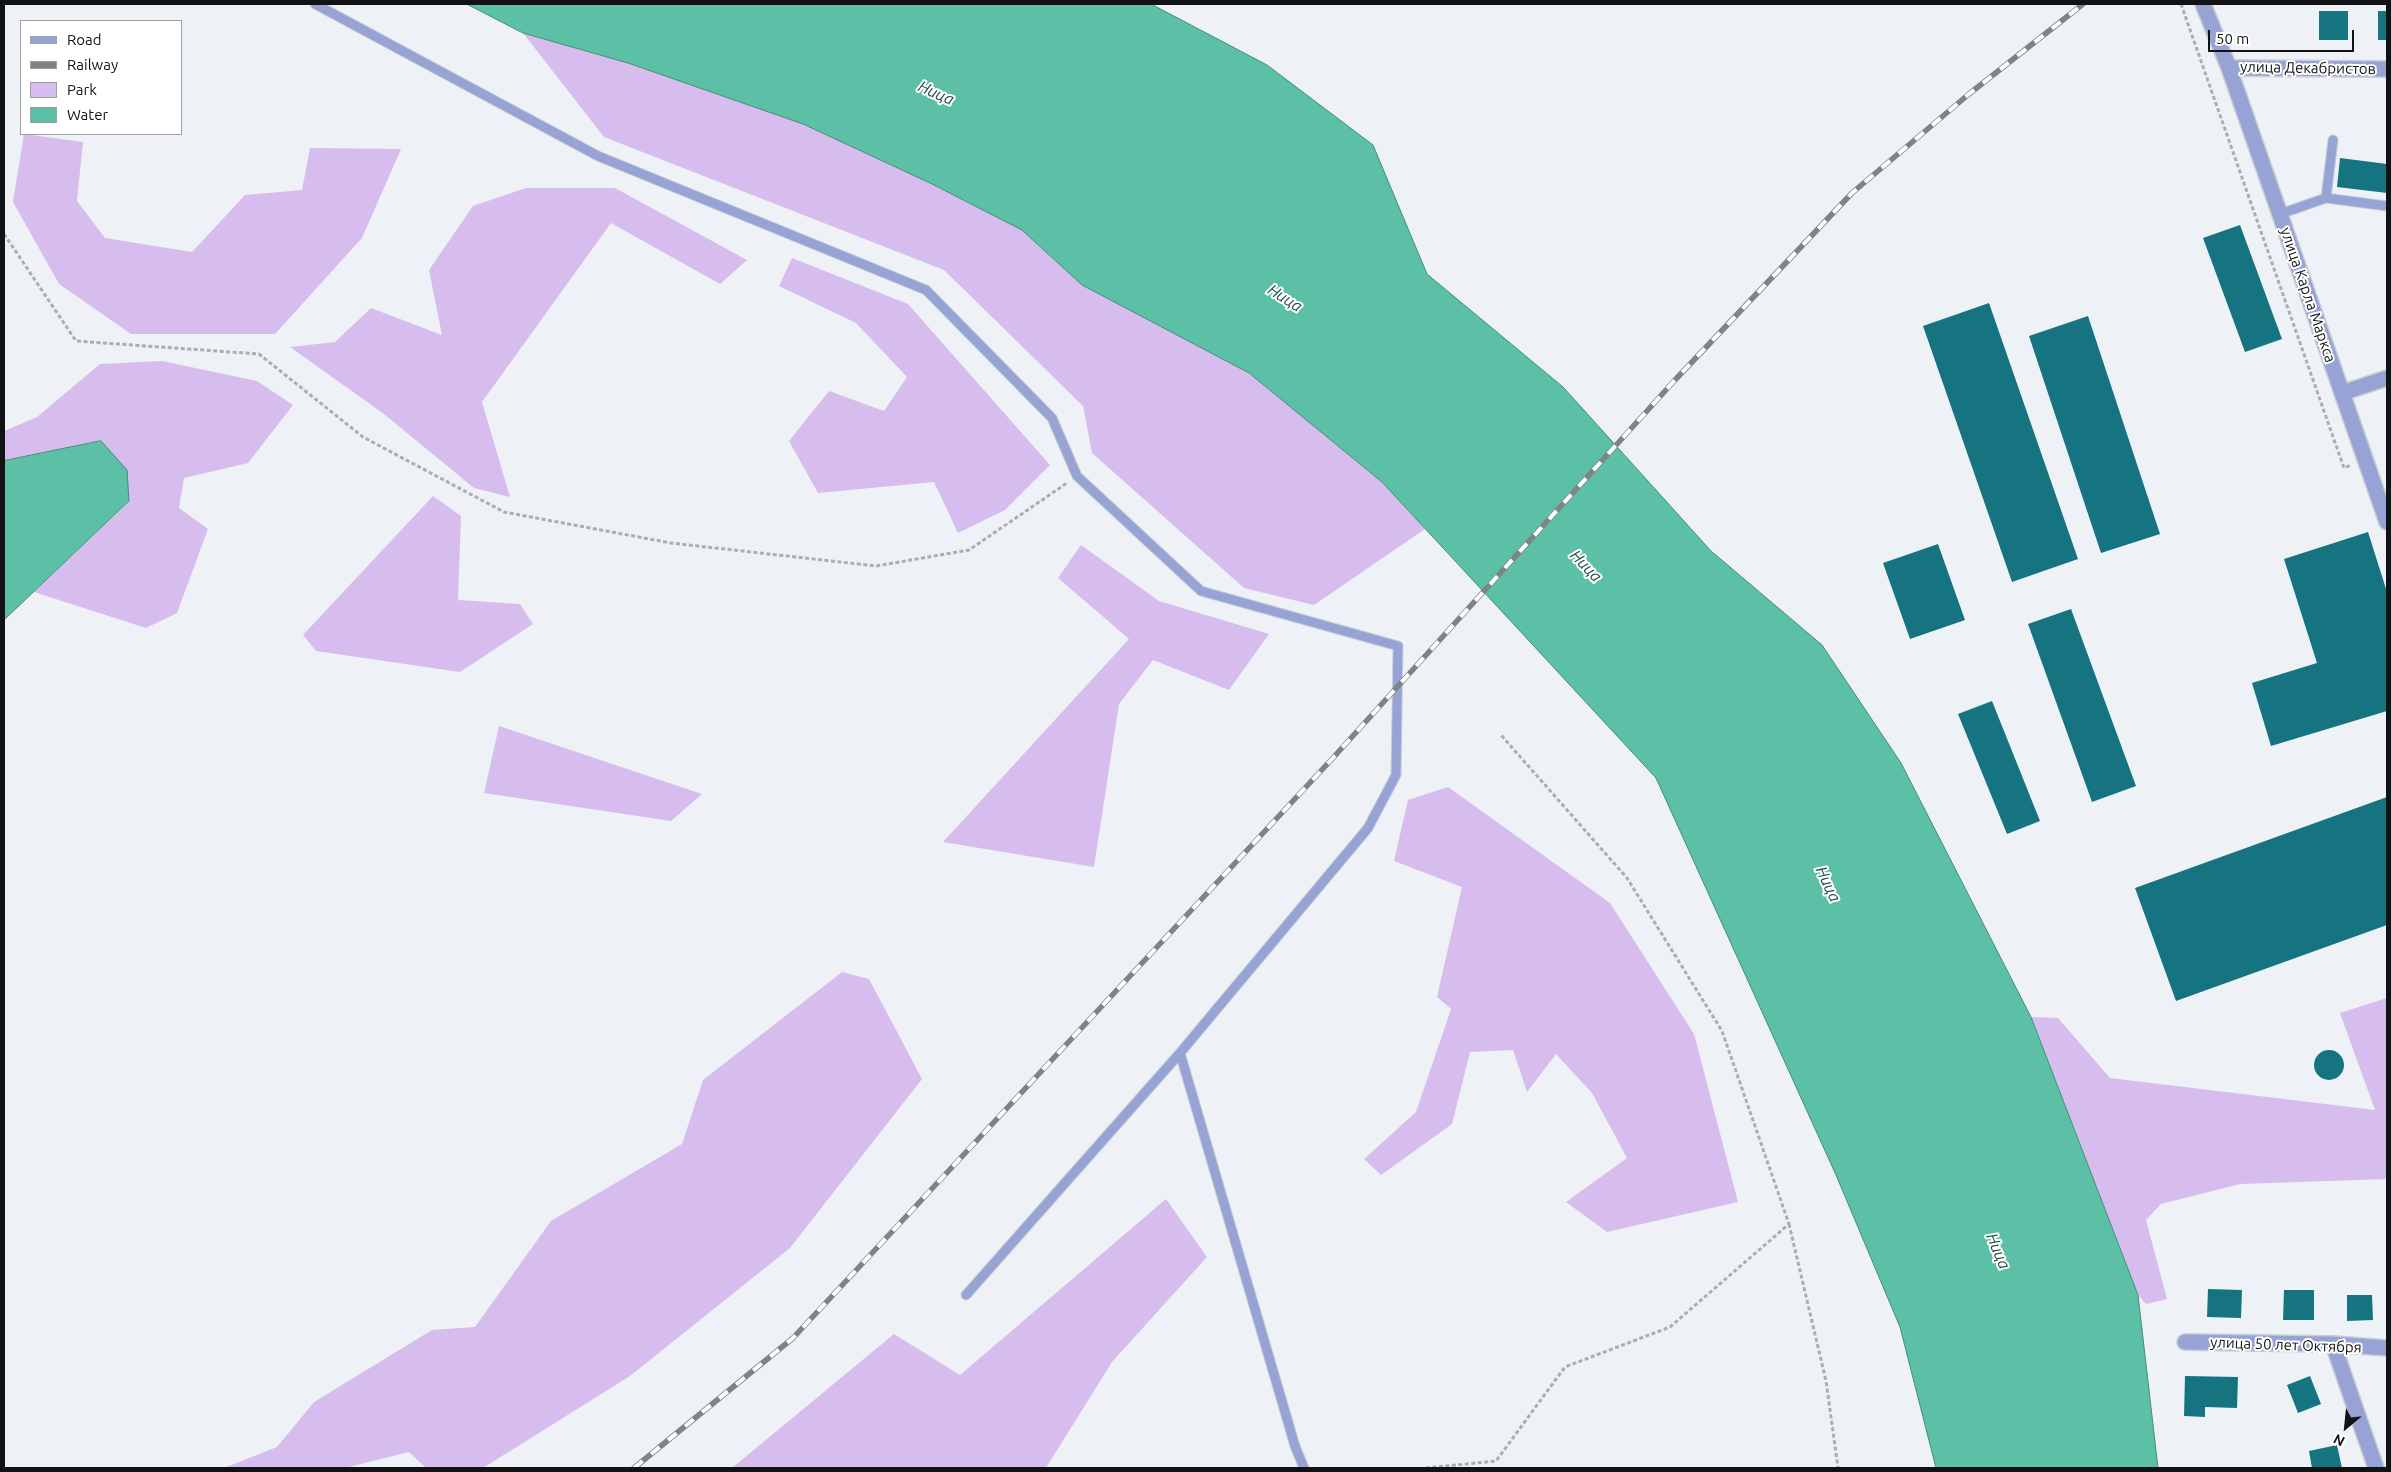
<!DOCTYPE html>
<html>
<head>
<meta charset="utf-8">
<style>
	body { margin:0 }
	#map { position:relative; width:2391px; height:1472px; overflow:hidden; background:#eef2f6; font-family:Ubuntu,sans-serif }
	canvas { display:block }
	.frame { position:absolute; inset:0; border:5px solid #101213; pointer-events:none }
	.legend { position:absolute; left:20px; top:20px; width:162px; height:115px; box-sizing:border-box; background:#fff; border:1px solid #9fa0a1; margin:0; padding:6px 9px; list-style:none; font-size:15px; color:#101213 }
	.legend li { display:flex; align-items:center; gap:10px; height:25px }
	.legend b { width:25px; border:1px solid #9fa0a1 }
	.north { position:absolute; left:2321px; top:1402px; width:50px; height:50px; -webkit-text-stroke:4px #fff; paint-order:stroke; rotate:208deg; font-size:14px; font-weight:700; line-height:20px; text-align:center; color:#101213 }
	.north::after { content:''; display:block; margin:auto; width:18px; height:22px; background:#101213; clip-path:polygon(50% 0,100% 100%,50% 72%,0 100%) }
	.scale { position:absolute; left:2208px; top:30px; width:146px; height:22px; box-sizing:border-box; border:2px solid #101213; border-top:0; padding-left:6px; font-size:15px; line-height:18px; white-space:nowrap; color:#101213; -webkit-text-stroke:4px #fff; paint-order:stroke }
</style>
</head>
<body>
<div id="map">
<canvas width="2391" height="1472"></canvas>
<div class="frame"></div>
<ul class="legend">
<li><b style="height:6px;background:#97a3d5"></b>Road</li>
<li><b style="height:6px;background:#808385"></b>Railway</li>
<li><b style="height:14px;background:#d6bded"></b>Park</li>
<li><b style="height:14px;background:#5bc0a5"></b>Water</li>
</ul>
<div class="north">N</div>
<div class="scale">50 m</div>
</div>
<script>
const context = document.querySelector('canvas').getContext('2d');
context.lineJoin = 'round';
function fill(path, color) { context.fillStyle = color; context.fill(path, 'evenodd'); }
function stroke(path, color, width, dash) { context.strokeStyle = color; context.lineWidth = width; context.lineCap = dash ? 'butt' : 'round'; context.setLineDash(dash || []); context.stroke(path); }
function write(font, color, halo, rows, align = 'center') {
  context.font = font + ' Ubuntu,sans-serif'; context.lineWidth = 4; context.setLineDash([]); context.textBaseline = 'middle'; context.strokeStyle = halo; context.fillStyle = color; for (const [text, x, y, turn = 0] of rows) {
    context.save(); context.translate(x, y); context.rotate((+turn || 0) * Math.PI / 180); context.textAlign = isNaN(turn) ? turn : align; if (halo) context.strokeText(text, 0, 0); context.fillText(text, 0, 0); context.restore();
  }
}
fill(new Path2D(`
	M523,33L628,63L803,124L930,183L1022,230L1082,285L1249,373L1382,482L1425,529L1314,605L1244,588L1092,453L1083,406L944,270L604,137Z
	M24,134L83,142L77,201L105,238L192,252L245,195L302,190L310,148L401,149L362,238L275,334H131L59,284L13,202Z
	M526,188H615L747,260L720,284L611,223L482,402L510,497L474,488L384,414L290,347L335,342L371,308L442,335L429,270L473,206Z
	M792,258L908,304L1050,465L1005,510L958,533L934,482L818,493L789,441L829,391L884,411L907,377L856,323L779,286Z
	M162,361L257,381L293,405L248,463L184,478L179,508L208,529L177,613L146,628L34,592L129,502L4,461V431L37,417L100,364Z
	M433,496L461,516L458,600L520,604L533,624L460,672L316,651L303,635Z
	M1081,545L1159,601L1269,634L1229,690L1153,660L1119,704L1094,867L943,842L1129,639L1058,578Z
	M499,726L702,794L671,821L484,793Z
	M1448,787L1610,903L1694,1034L1738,1202L1607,1232L1566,1202L1627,1158L1592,1093L1556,1054L1527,1092L1513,1050L1470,1052L1452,1124L1381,1175L1364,1159L1416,1112L1451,1009L1437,997L1462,887L1394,861L1408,800Z
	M842,972L869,979L922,1079L790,1248L630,1376L483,1468H426L409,1452L345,1468H224L277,1447L314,1402L432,1330L475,1327L551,1221L682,1144L703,1080Z
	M2387,998V1179L2240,1184L2161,1204L2146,1220L2167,1299L2146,1304L2138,1295L2031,1017L2058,1018L2110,1078L2375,1110L2340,1013Z
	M1166,1199L1207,1257L1112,1362L1046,1468H732L894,1334L960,1375Z`), '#d6bded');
const water = new Path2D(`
	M467,4H1151L1267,65L1373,145L1427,274L1563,387L1711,551L1822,645L1901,763L2031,1017L2138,1295L2158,1468H1936L1900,1327L1836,1175L1656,778L1382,482L1249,373L1082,285L1022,230L930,183L803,124L628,63L523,33Z
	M101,441L127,470L129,501L4,620V461Z`);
fill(water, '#5bc0a5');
stroke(water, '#448c79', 1);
fill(new Path2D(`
	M2319,11H2348V40H2319Z
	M2378,11H2387V40H2378Z
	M2340,158L2387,164V193L2337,187Z
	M2240,225L2282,339L2245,352L2203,238Z
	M1989,303L2078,559L2012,582L1923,326Z
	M2088,316L2160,534L2101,553L2029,336Z
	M2368,532L2387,592V711L2271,746L2252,683L2317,663L2284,559Z
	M1938,544L1965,620L1910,639L1883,563Z
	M2071,609L2136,786L2092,802L2028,624Z
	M1992,701L2040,821L2007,834L1958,714Z
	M2387,797V925L2176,1001L2135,888Z
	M2314 1065a15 15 0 1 1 30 0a15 15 0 1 1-30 0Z
	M2208,1289L2242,1290L2241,1318L2207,1317Z
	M2284,1290H2314V1320H2283Z
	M2347,1295H2372L2373,1320L2347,1321Z
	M2185,1376L2238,1377L2237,1408L2205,1407V1417L2184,1416Z
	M2310,1376L2321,1404L2298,1413L2287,1385Z
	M2337,1445L2342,1468H2312L2309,1451Z`), '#15747f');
const service = new Path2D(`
	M315,4L598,156L926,290L1052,418L1077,476L1201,591L1398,646L1396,775L1368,828L1180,1053L1295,1446L1304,1468
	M2326,198L2333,140
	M2280,214L2326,198L2387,206
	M966,1295L1180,1053`);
const minor = new Path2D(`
	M2229,68L2387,69
	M2342,393L2387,378
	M2185,1342L2333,1344L2387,1348
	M2333,1344L2376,1468`);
const tertiary = new Path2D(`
	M2203,4L2229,68L2387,522`);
stroke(service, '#caced2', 11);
stroke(minor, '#caced2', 18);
stroke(tertiary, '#caced2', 18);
stroke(new Path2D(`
	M2181,4L2344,468L2351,465
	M4,234L76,341L259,354L363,437L504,512L671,543L876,566L969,550L1067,483
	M1789,1224L1826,1381L1838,1468
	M1426,1468L1496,1461L1565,1367L1670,1327L1789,1224L1722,1031L1627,878L1501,735`), '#abaeb1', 3, [4, 2.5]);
stroke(service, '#97a3d5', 9);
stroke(minor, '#97a3d5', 15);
stroke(tertiary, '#97a3d5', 15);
const rail = new Path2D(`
	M634,1468L793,1338L1332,759L1675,380L1852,193L1969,94L2083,4`);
stroke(rail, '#808385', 5.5);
stroke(rail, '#fff', 4, [11]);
write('15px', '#101213', '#fff', [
	["улица Декабристов",2308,68,1],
	["улица Карла Маркса",2308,295,71],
	["улица 50 лет Октября",2286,1345,2]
]);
write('italic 16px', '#224e42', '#fff', [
	["Ница",936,93,24],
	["Ница",1285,298,32],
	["Ница",1586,566,46],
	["Ница",1828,884,65],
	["Ница",1998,1251,67]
]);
</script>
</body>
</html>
